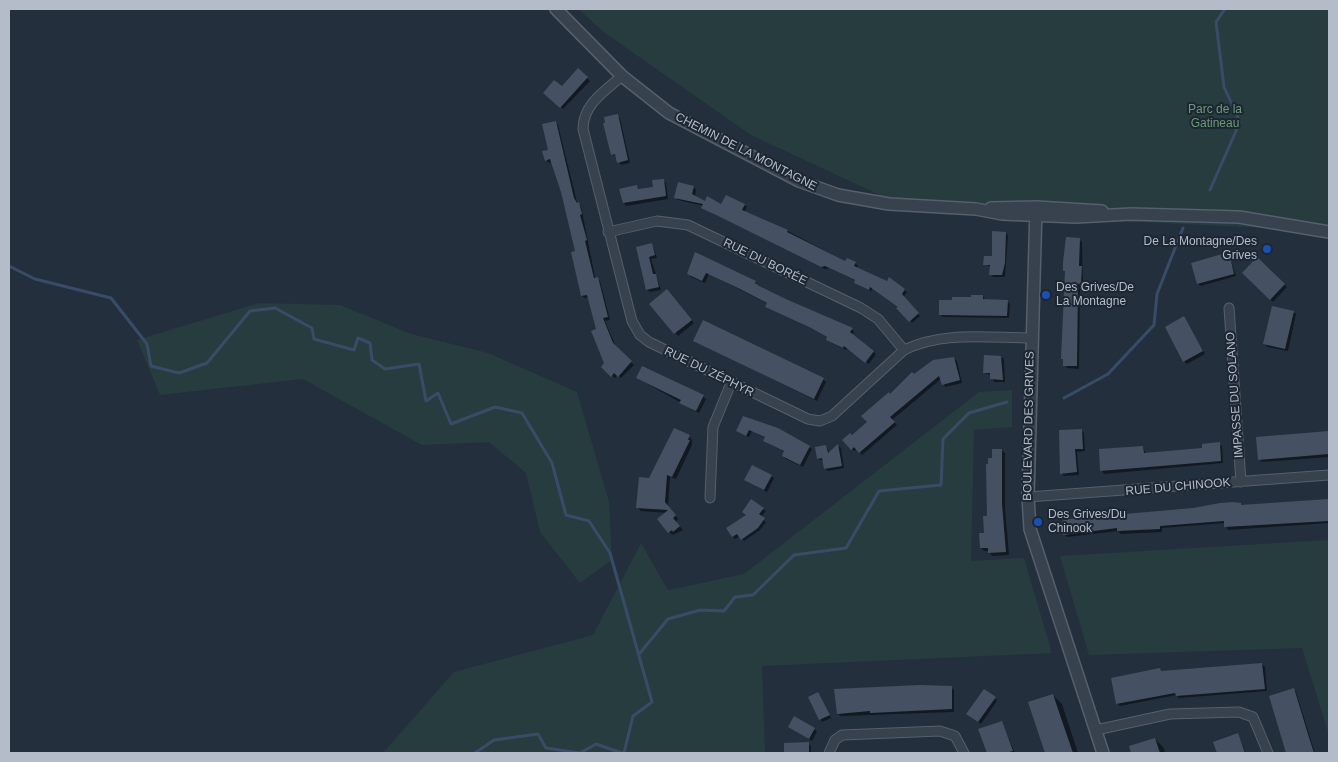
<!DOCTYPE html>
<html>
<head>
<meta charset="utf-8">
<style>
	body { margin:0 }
	#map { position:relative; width:1338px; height:762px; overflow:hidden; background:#242f3e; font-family:Arial,sans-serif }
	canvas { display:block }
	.frame { position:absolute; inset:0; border:10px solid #b4bcc9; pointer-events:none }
</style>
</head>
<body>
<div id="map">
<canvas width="1338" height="762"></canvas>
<div class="frame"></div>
</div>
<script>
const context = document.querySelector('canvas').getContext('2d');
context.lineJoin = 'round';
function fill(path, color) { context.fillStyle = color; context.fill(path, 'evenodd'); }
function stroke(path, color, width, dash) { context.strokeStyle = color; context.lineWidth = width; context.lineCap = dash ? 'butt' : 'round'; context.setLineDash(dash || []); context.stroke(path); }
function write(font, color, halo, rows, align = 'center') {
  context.font = font + ' Arial,sans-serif'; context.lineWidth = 4; context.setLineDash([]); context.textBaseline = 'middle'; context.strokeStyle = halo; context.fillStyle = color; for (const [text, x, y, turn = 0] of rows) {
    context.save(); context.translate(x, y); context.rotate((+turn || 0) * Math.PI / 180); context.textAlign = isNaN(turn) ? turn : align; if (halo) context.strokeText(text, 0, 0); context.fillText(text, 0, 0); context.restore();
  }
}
fill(new Path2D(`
	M578,9H1329V231L914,211L751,135L605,33Z
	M259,303L340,305L411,334L488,353L577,392L609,502L612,560L580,583L540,532L526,473L489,442L422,445L303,379L160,395L137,340Z
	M1012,390V427L974,430L971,561L1024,558L1052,653L762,666L765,753H383L454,672L593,635L641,543L668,590L744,574L979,392Z
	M1329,540V735L1302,648L1089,655L1060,556Z`), '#263c3f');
fill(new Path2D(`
	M578,70L590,81L563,109L544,92L562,88Z
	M617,115L620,118L630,163L621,165L617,156L612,154Z
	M556,122L558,125L577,202L581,206L595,277L600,281L610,320L605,321L616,347L634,365L621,378L618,375L615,378L602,367L606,363L589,297L585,298L582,296L577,252L555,167L552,162L549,163L546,160Z
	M664,181L666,183L668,199L626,206L624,203L636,186L640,190L654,188Z
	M694,187L696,190L695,197L706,202L722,205H744L747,207L744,212L788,231L846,262L847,259L855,263L858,266L857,268L904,290L907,292L903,298L920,316L912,323L899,307L873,288L871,291L858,285L856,281L829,268L825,269L706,210L704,206L678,200L676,197Z
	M1006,233L1008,236L1005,277H993L991,274V267L985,264L993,257Z
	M1079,239L1082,242L1083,286H1080L1079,369L1067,368L1062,358L1066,273L1064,270Z
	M652,244L657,258L651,259L661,290L650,292L647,290L637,248Z
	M696,254L756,282L757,287L852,329L854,332L852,336L876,354L869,364L847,348L846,350L830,342L828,338L815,330L769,309L766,307L768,304L709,274L705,283L691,277L689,274Z
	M1229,254L1236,276L1201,286L1198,284Z
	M1257,258L1287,287L1273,302L1243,273Z
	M669,294L694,323L678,336L651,305Z
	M983,296L985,299L1007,301L1010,304L1009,318L943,317L940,315L953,301Z
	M1293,312L1296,314L1288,351L1267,347L1265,344Z
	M1184,318L1205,354L1187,364L1184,361Z
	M694,341L823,379L826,382L817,401Z
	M1001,357L1004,359L1005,382H994L991,375L984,373Z
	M954,358L957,361L962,383L945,387L941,379L892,420L897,425L862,455L857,449L854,451L844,440L852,437L868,422L890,395L914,376Z
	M637,378L703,396L706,399L699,413Z
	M744,417L809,447L812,449L803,467L786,459L783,456L785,452L767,443L765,441L766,438L752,431L749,437L740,433L737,430Z
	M1081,430L1084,433L1085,451L1077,452L1079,475L1064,476L1061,473Z
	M1329,433V457L1262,462L1259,459L1257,439Z
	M689,436L692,440V445L676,479L670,477L668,506L678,519L676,522L683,530L673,535L669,532L667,513L641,511L638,508L650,479Z
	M1219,444L1222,446L1223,463L1104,474L1102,471L1100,450L1143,447L1146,454L1204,449Z
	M826,446L830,454L838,446L841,448L844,468L828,471L825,469L824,461L818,459Z
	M1002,450L1005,453V508L1009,555L992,556L989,551H984L981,548L988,518L993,459Z
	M771,476L774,478L767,492L746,480Z
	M1329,500V523L1228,530L1225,523L1162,528V532L1121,534L1118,531L1067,537L1064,534L1242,506Z
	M763,509L766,511L761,517L766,522L760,530L744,541L740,536L735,539L733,537Z
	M1262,664L1265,667L1267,691L1179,698L1176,695L1120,706L1117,703L1160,670L1162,672Z
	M951,687L954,690V712L841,716L838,714Z
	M1294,690L1296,692L1315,753H1288L1270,697Z
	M818,694L831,718L822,722L810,698Z
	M1053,695L1062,704L1078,753H1046L1030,703Z
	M995,698L997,701L981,724L970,716Z
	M794,718L817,731L812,741L790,727Z
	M1001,722L1015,753H988L980,730Z
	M1238,734L1246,753H1218L1214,742Z
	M1155,739L1164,748L1165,753H1132L1130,747Z
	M808,743L811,746V753H786L785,744Z`), '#0007');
stroke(new Path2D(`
	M1210,190L1240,122L1224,87L1216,22L1225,9
	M9,266L35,279L111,298L147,344L151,366L179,373L207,363L250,311L275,308L312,328L314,339L354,350L358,338L370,343L372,360L385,369L419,364L426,401L438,393L451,424L495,407L522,413L552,463L566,515L589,521L610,553L652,702L633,716L624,753
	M1064,398L1108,374L1154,325L1157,294L1183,228
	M640,653L668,619L700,610L724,611L735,597L753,595L794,555L846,548L879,491L941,485L943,439L969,413L1007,402
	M475,753L494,740L538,734L546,748L580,753L596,744L622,753`), '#394c67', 3);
fill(new Path2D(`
	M578,68L588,77L560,108L543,93L554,80L562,86Z
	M618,114L628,160L617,163L615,154L611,155L603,123H605L604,117Z
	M556,121L574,198L577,203L579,202L582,214L580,215L587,240L585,241L593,274L594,278L598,277L608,317L603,318L613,343L632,361L618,377L614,373L611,377L601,367L604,363L591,331L596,329L587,295L581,296L571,252L575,251L561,192L550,159L545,161L542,151L548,150L542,124Z
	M664,179L666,196L623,203L619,189L637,185L638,189L653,187L652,180Z
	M678,182L694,186L692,194L705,201L707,196L721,204L726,195L745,204L742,210L788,230L787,232L845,261L847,258L856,262L854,266L887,281L889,277L905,289L902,294L919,313L909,322L896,308L898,307L870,287L869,290L854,283L855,280L825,266L821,267L718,216L701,208L703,204L674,198Z
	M992,231L1006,232L1005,263L1002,275H989L990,265H983L984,256H992Z
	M1066,237L1080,238L1079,266H1082L1081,284H1078L1077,366H1063V359H1061L1065,271H1063V262Z
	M652,243L655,255L649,257L653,274H656L659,287L646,290L636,247Z
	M695,252L756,281L755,283L759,286L788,300L853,328L850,332L874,351L865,363L844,346L843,348L826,340L827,337L811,328L765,307L767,303L740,289L706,273L702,281L687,274Z
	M1229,252L1234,274L1197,284L1191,263Z
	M1257,257L1285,284L1270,300L1242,273Z
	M667,289L692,320L674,334L649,304Z
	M971,295H983V299L1008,300L1007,316L939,315V300H952V297H971Z
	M1272,306L1294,311L1285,349L1263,344Z
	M1184,316L1203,351L1183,362L1165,327Z
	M703,320L824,378L814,399L693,341Z
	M984,355L1001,356L1003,380L990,379V373H983Z
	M954,357L960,380L942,385L939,376L890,417L895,422L859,453L854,447L851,450L842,440L850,433L852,435L867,422L861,416L889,392L890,394L912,372L914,374L933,360Z
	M642,366L704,395L696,411L679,403L681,400L636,378Z
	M743,416L778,428L810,446L800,465L782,456L784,451L763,441L765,437L749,430L746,436L736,431Z
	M674,428L690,435L688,440H690L672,477L667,475L665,502L676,515L673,518L680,526L673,532L672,530L668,533L657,519L668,510L636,508L639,477L649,478Z
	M1082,429L1083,449H1075L1077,472L1060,474L1059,430Z
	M1329,431V454L1258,460L1256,437Z
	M1220,442L1221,461L1100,471L1099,449L1143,446L1144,453L1202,448V444Z
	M838,444L842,466L824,469L822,458L817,459L815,447L826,445L828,453Z
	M992,449H1002V504L1006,552L988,553V548H980L979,533H984L983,516H987L986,464H988V458H992Z
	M752,465L772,475L764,490L744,480Z
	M751,499L764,508L759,514L765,518L758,528L741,540L737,534L732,537L726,528L746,515L742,512Z
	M1329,499V521L1224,527V521L1160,526V529L1117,531V528L1063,535L1062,521L1068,519L1193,508L1220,503L1233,502L1241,503V505Z
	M1262,663L1265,689L1176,696L1175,693L1116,704L1111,678L1160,668L1161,671Z
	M920,685L952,686V709L870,713V711L837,714L834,689Z
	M1294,688L1307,731L1314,753H1286L1281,736L1269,696Z
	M984,689L996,697L978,722L966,714Z
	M818,692L830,715L819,720L808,697Z
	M1053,694L1061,718L1073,753H1045L1028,702Z
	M794,716L815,728L809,739L788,727Z
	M1002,721L1013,751L1005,753H987L978,729Z
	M1238,733L1245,753H1217L1213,742Z
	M1155,738L1160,753H1131L1129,746Z
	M809,742V753H784V743Z`), '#455162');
const minor = new Path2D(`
	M622,76C605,91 583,104 583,129L632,321L640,335L649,342L808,419L820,421L832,416L904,350C943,331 988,338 1031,338
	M608,232L657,221L688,225L861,308L878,319L904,350
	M1229,308L1241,482
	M1028,497L1329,475
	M710,498L713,427L731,383
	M1096,730L1170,714L1239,712L1253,717L1268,753
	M829,753L835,740L842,735L940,731L955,736L964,753`);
const tertiary = new Path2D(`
	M556,9L622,76L669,113L799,181L838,195L889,204L976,209L1002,214L1076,217L1131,214L1239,217L1329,232
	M1036,207L1028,497L1030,529L1103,753
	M991,208L1036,207L1102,211`);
stroke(minor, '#565f6c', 11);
stroke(tertiary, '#565f6c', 14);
stroke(minor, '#38414e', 9);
stroke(tertiary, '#38414e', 11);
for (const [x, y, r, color] of [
	[1267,249,5,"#1a4fb4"],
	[1046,295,5,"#1a4fb4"],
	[1038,522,5,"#1a4fb4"]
]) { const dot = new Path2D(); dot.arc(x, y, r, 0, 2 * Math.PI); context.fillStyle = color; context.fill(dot); stroke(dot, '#1d2633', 2); }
write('12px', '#6b9a76', '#1d2633', [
	["Parc de la",1215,110],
	["Gatineau",1215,124]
]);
write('12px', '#b4bcc9', '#1d2633', [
	["CHEMIN DE LA MONTAGNE",746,152,27],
	["RUE DU BORÉE",765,262,26],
	["RUE DU ZÉPHYR",709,372,26],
	["IMPASSE DU SOLANO",1235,395,-94],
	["BOULEVARD DES GRIVES",1029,426,-89],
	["RUE DU CHINOOK",1178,487,-5]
]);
write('12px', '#b4bcc9', '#1d2633', [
	["De La Montagne/Des",1257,242,"right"],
	["Grives",1257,256,"right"],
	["Des Grives/De",1056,288],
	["La Montagne",1056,302],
	["Des Grives/Du",1048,515],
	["Chinook",1048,529]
], 'left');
</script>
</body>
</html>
